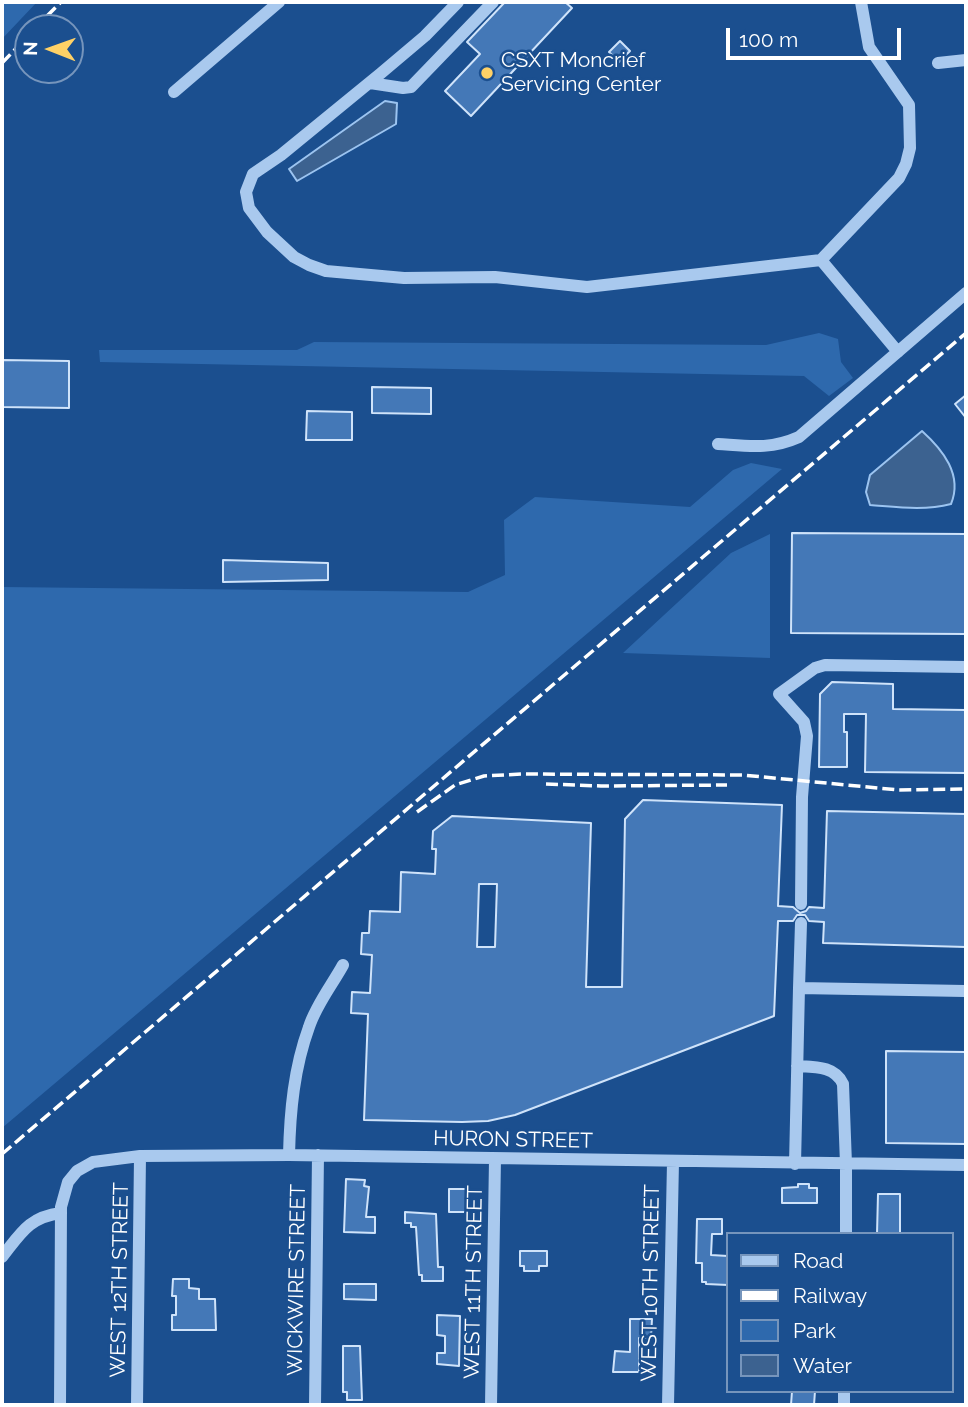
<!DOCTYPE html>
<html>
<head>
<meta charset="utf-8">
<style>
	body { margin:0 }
	#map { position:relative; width:968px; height:1407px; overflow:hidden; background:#1b4f8f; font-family:Raleway,sans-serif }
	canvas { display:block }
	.frame { position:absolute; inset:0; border:4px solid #fff; pointer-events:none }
	.legend { position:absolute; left:726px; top:1232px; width:228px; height:161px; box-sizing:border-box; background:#1b4f8f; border:2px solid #7695bc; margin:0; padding:9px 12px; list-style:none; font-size:21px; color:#fff }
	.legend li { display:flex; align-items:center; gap:14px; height:35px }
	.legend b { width:35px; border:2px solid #7695bc }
	.north { position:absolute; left:14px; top:14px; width:70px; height:70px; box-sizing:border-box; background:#1b4f8f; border:2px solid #7695bc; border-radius:50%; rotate:271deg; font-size:19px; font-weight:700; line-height:28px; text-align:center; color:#fff }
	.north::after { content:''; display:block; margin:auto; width:24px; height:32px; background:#ffd166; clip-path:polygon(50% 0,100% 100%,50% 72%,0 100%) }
	.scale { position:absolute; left:726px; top:28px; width:175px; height:32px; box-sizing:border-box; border:4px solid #fff; border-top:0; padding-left:9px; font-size:21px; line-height:24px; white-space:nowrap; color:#fff; -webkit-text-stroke:5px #1b4f8f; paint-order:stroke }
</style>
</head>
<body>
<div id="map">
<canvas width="968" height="1407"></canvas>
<div class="frame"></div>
<ul class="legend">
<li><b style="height:9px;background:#a9c9ee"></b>Road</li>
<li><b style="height:9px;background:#fff"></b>Railway</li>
<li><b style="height:19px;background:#2e69ad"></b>Park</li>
<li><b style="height:19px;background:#3c6290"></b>Water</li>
</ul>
<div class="north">N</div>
<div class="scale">100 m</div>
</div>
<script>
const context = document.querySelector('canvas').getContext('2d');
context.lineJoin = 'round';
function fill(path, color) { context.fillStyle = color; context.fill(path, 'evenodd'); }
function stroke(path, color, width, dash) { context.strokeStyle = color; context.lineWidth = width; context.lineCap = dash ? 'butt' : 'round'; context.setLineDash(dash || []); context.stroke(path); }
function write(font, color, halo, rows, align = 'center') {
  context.font = font + ' Raleway,sans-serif'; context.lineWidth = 5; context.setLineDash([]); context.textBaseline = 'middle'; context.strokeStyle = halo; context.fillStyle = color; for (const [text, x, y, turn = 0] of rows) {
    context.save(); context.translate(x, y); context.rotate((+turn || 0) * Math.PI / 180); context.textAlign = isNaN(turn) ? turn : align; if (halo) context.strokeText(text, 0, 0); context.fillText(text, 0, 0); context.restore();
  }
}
fill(new Path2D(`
	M2,2H37L2,39Z
	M819,333L838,339L841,362L853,378L829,396L804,376L100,362L99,350H297L314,342L766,345Z
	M751,463L782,469L2,1128V587L468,592L505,575L504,520L535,497L690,507L733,470Z
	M770,534V658L623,653L731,553Z`), '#2e69ad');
const water = new Path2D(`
	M385,101L397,103L396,124L297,181L289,169Z
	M922,431C943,450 963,475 951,504C924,511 897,507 870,505L866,492L870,475Z`);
fill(water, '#3c6290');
stroke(water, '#9cc4f0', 2);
const building = new Path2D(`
	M505,2H565L572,8L471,116L445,91L480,54L467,42Z
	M620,41L630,51L619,62L609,52Z
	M2,360L69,361V408L2,407Z
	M372,387L431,388V414L372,413Z
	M966,395V418L955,404Z
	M307,411L352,412V440H306Z
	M792,533L966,534V634L791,633Z
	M223,560L328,563V580L223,582Z
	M832,682L893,684V709L966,710V773L865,772L866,714H844V732H847V767H819L820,694Z
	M643,800L782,805L778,906L793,907L800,913L806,911L809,907L824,908L827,811L966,814V947L823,943L824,922L809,921L805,915H797L793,921H778L774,1016L515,1115L488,1121L462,1122L364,1120L368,1014L351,1013L352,992L370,993L372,955L361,954L362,933H369L370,911L400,912L401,872L435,874L436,849H432L433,831L452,816L591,823L586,987H622L625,819ZM479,884H497L495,947H477Z
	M886,1051L966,1052V1144L886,1143Z
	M346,1179L365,1180L364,1186L369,1187L366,1217H375V1233L344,1232Z
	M798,1184H809V1188H817V1203H782V1188L798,1187Z
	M449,1189H469V1212H449Z
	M878,1194H900V1234H877Z
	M405,1212L436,1214L438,1267H443V1281H422V1275H419L416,1227H411V1223H405Z
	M697,1219H722V1234H712L711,1255L728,1256V1285L706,1284V1282H702V1263H696Z
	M520,1251H547V1266H539V1271H524V1266H520Z
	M173,1279H189V1288L199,1289V1299H215L216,1330H172V1315H176V1296H172Z
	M344,1284H376V1300L344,1299Z
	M437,1315L460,1316L459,1366L437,1364V1353H445V1336L437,1335Z
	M630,1319H652L651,1338H639V1372H613L615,1351L630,1352Z
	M343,1346H360L362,1400H347V1392H343Z
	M792,1391H815L814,1405H791Z`);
fill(building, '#4478b7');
stroke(building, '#cfe3fa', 2);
stroke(new Path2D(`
	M458,2L425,36L380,74L281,155L253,174L246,192L249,208L267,232L294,257L309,265L326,271L404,278L495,277L587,287L821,260L899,178L906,164L910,148L909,105L869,47L861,2
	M938,63L966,60
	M370,83L403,88L411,87L493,2
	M174,92L279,2
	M821,260L898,352
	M718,444C748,446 770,450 799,437L966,293
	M801,904L802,797L807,736L804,722L779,694L815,668L825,665L966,667
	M799,988L801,923
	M797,1066C815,1067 835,1066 843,1084L846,1164V1234
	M289,1155C290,1111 294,1068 309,1027C316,1005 332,985 343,965
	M795,1164L799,988L965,991
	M2,1257C21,1233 29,1217 61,1213
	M60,1405L61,1207L68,1182L77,1171L93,1162L140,1156L289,1155L966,1165
	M137,1405L140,1156
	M315,1405L318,1155
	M491,1405L495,1159
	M668,1405L673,1162
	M844,1405V1391`), '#a9c9ee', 12);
stroke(new Path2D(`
	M35,28L61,2
	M2,63L28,36
	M546,784L601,786L727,785
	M417,812L455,785L484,776L523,774L742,775L899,790L966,789
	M2,1154L966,333`), '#fff', 3.5, [12, 5]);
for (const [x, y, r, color] of [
	[487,73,7,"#ffd166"]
]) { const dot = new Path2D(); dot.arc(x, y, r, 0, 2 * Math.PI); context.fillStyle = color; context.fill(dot); stroke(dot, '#1b4f8f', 2.5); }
write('21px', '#fff', '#1b4f8f', [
	["CSXT Moncrief",501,61],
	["Servicing Center",501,85]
], 'left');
write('21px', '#fff', '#1b4f8f', [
	["HURON STREET",513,1140,1],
	["WEST 12TH STREET",120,1280,-89],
	["WICKWIRE STREET",297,1280,-89],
	["WEST 11TH STREET",474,1282,-89],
	["WEST 10TH STREET",651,1283,-89]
]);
</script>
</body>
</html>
